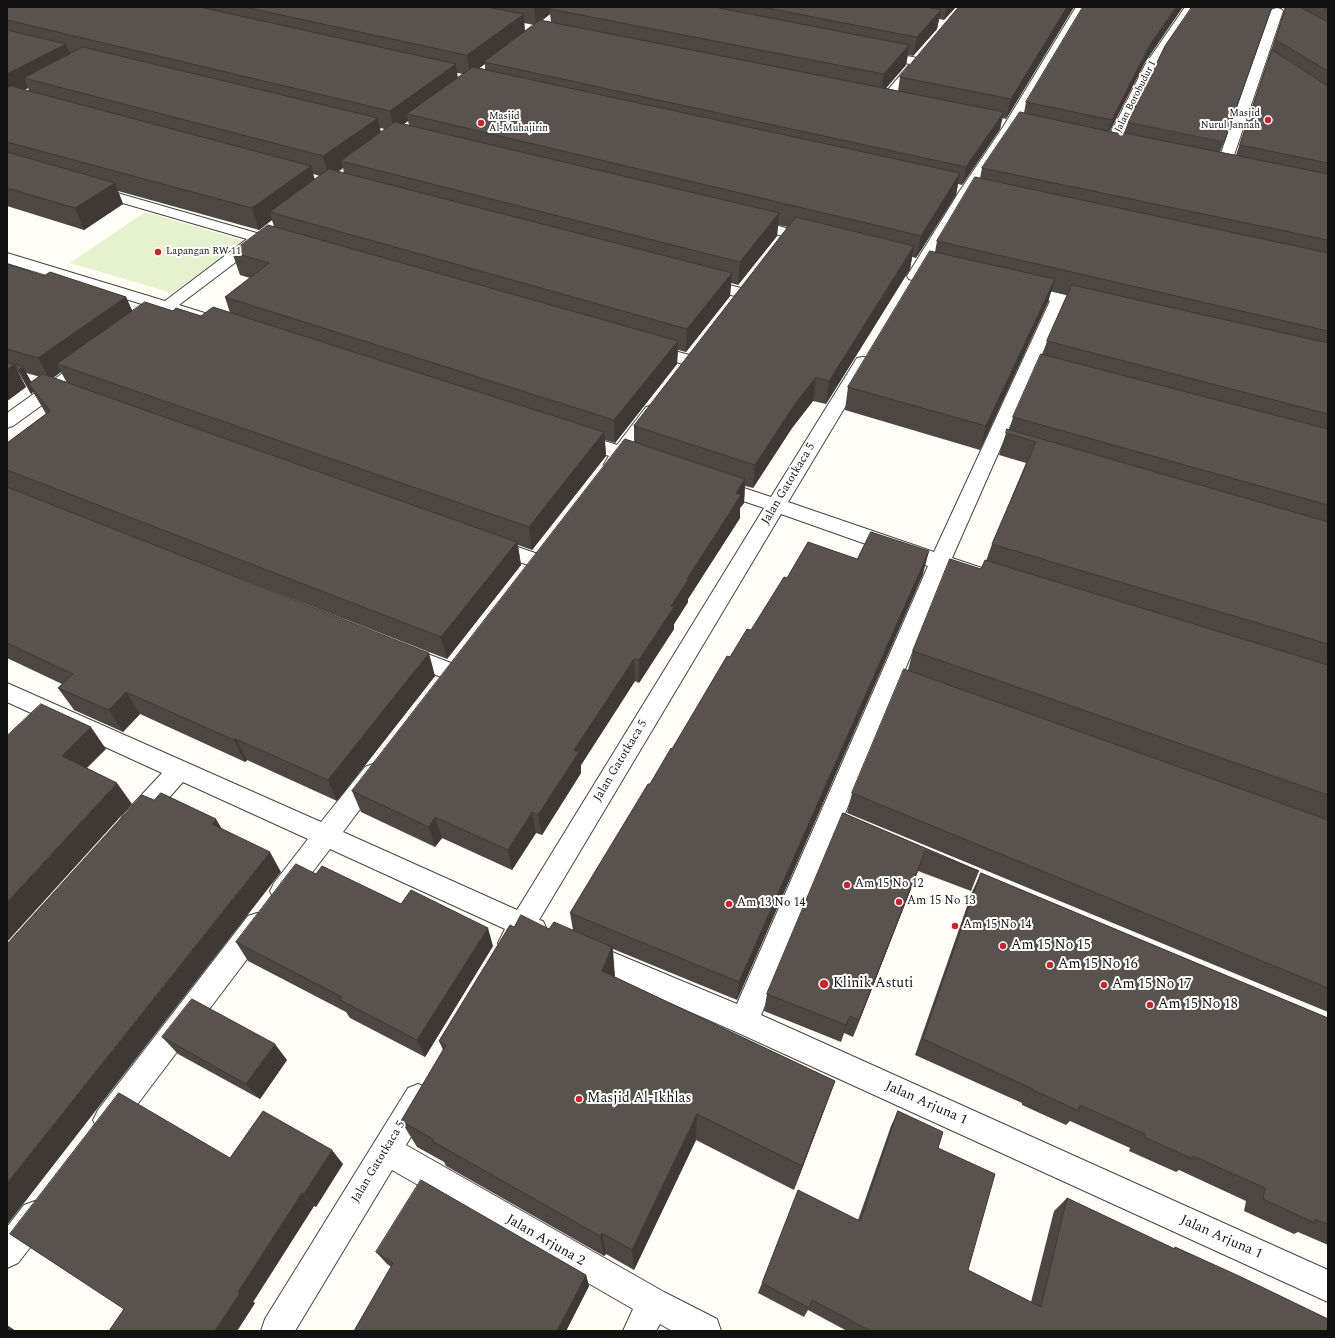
<!DOCTYPE html>
<html>
<head>
<meta charset="utf-8">
<style>
	body { margin:0 }
	#map { position:relative; width:1335px; height:1338px; overflow:hidden; background:#fffdf5; font-family:Spectral,serif }
	canvas { display:block }
	.frame { position:absolute; inset:0; border:8px solid #111; pointer-events:none }
</style>
</head>
<body>
<div id="map">
<canvas width="1335" height="1338"></canvas>
<div class="frame"></div>
</div>
<script>
const context = document.querySelector('canvas').getContext('2d');
context.lineJoin = 'round';
function fill(path, color) { context.fillStyle = color; context.fill(path, 'evenodd'); }
function stroke(path, color, width, dash) { context.strokeStyle = color; context.lineWidth = width; context.lineCap = dash ? 'butt' : 'round'; context.setLineDash(dash || []); context.stroke(path); }
function write(font, color, halo, rows, align = 'center') {
  context.font = font + ' Spectral,serif'; context.lineWidth = 4; context.setLineDash([]); context.textBaseline = 'middle'; context.strokeStyle = halo; context.fillStyle = color; for (const [text, x, y, turn = 0] of rows) {
    context.save(); context.translate(x, y); context.rotate((+turn || 0) * Math.PI / 180); context.textAlign = isNaN(turn) ? turn : align; if (halo) context.strokeText(text, 0, 0); context.fillText(text, 0, 0); context.restore();
  }
}
fill(new Path2D(`
	M145,212L245,241L172,293L70,263Z`), '#e6f2cf');
const street = new Path2D(`
	M1076,7H1088L1017,127L973,192L921,279L915,281L909,279L907,276L959,192L1003,127Z
	M1185,7H1197L1157,65L1117,148L1115,151L1110,152L1105,151L1103,148L1145,65Z
	M1277,8L1281,9L1283,11L1229,170L1227,173L1222,174L1217,173L1215,170L1271,11L1273,9Z
	M878,50L922,59L924,62L890,103H880L879,100L910,64L874,57L872,54L874,51Z
	M93,186L288,242L291,245L288,248L283,250L261,243L179,305L211,315L213,318L211,321L205,323L170,312L160,317L154,315L152,312L155,308L7,263V253L165,301L247,239L88,193L86,190L88,187Z
	M750,219L818,236L821,239L818,242L813,244L745,226L743,223L745,220Z
	M701,278L749,290L751,293L749,296L743,298L695,286L693,283L695,280Z
	M1020,284L1099,303L1101,306L1099,309L1093,311L1064,304L952,558L982,568L985,573L982,578L975,580L946,571L761,1015L1328,1270V1302L734,1031L577,962L573,953L577,944L586,941L737,1004L928,566L781,514L539,920L543,921L547,930L543,939L534,942L528,940L520,952L511,955L502,952L498,943L505,929L330,849L292,899L283,903L274,899L270,891L274,883L308,839L183,782L141,829L132,833L123,829L120,822L123,815L162,773L7,702V683L321,822L365,767L373,764L381,767L385,774L381,781L343,832L517,910L764,508L710,490L707,485L710,480L717,479L771,497L857,358L863,357L869,358L872,362L788,502L934,552L1050,301L1014,292L1012,289L1014,286Z
	M648,344L697,357L700,361L697,365L691,366L642,353L640,349L642,345Z
	M90,357L96,358L99,362L96,366L13,426L7,428V413L84,358Z
	M652,405L658,407L661,411L633,451L651,457L653,461L651,465L644,467L625,461C619,469 616,471 606,468L604,464L609,456L570,442L567,438L570,434L576,432L617,445L646,407Z
	M491,538L544,556L547,561L544,566L537,568L484,550L481,545L484,540Z
	M404,645L459,666L462,672L459,678L451,681L396,659L393,653L396,647Z
	M257,913L266,916L270,925L266,934L118,1130L108,1135L98,1130L93,1120L98,1110L248,916Z
	M418,1084L428,1088L432,1098L428,1108L406,1145L664,1292L717,1319L721,1331H672L660,1324L656,1331H623L633,1309L392,1170L295,1331H261L265,1319L408,1088Z
	M35,1201L46,1205L50,1216L46,1227L18,1263L7,1268V1227L24,1205Z`);
stroke(street, '#444', 2);
fill(street, '#fff');
fill(new Path2D(`
	M7,7H956L944,20L939,19L937,29L913,56L908,55L906,65L886,88L898,91L900,77L959,7H1074L1006,119L1002,118L1000,129L962,185L958,184L956,195L916,258L912,257L910,269L826,404L813,401L792,428L753,488L745,486L744,503L740,508V518L688,599V602L674,624V629L639,683L635,681L581,765V773L542,835L536,833L512,870L442,838L435,847L361,812L352,791L634,443V426L788,227L778,225L777,236L738,285L731,283L730,296L686,352L678,350L677,364L615,443L605,440L606,456L532,550L518,545L521,565L447,659L236,577L435,676L337,801L247,760L245,762L140,714L123,732L74,710L58,688L62,684L7,658V443L46,414L42,407L33,392L31,394L27,387L17,370L26,387L7,401V264L44,276L126,297L132,311H173L201,316L230,313L225,297L250,278L240,275L232,252L274,227L272,220L259,230L118,191L123,204L84,230L7,206ZM550,14L551,22L542,21L544,19ZM524,23L534,25L525,31ZM485,64V69L479,68ZM457,73L463,74L458,77ZM28,88L29,91L25,90ZM408,121L409,125L404,124ZM380,128L385,129L381,132ZM343,168L344,173L338,172ZM313,174L320,176L315,180ZM61,372L67,383L53,378ZM26,373L37,376L39,377L31,382Z
	M1281,7H1328V1012L847,813L852,793L908,670L913,651L981,569L986,561L992,544L1026,463L999,455L1006,433L1009,430L1013,417L1043,354L1047,341L1067,295L1051,291L1048,302L980,450L845,410L848,387L935,252L937,241L980,178L982,168L1024,113L1026,102L1144,64L1110,131L1116,133H1124L1128,122L1224,142L1220,152L1236,155L1281,20L1285,9Z
	M857,559L923,574L737,1000L613,949L615,977L835,1081L825,1108L794,1190L696,1140L634,1270L606,1254L604,1256L446,1166L444,1162L417,1147L401,1121L443,1050L439,1041L514,927L573,930L570,913L650,784L730,657L751,630L787,578Z
	M843,813L979,871L971,891L918,871L853,1037L844,1033L841,1042L764,1011L767,994Z
	M981,873L1328,1018V1245L1298,1232L1294,1234L1244,1211L1246,1201L1179,1170L1176,1172L1129,1151L1130,1148L1070,1121L1066,1125L1022,1105V1103L915,1055L972,892Z
	M316,874L401,904L493,946L425,1057L350,1018L346,1012L248,961L236,942Z
	M162,1037L287,1060L260,1099L178,1054Z
	M898,1111L938,1148L968,1270L1031,1302L1054,1211L1067,1198L1173,1249L1175,1247L1328,1331H847L808,1310L804,1317L758,1293L762,1283L858,1220L891,1126Z
	M230,1158L343,1164L316,1207L314,1206L253,1302L255,1303L237,1331H109Z
	M376,1252L586,1275L589,1286L566,1331H354L391,1267L387,1264Z`), '#4d4742');
fill(new Path2D(`
	M534,7H560L550,9V14L536,25Z
	M947,7H956L944,20Z
	M1067,7H1074L1006,119L1011,99Z
	M1176,7H1183L1144,64L1105,140L1112,120L1150,44Z
	M941,10L937,29L913,56L917,37Z
	M524,14L525,34L484,62L485,64L470,75L467,55Z
	M66,44L74,64L24,78L28,88L7,99V74Z
	M909,45L906,65L881,94L884,74Z
	M456,64L458,84L407,114L408,121L394,131L390,111Z
	M1004,112L1000,129L962,185L966,167Z
	M378,118L382,140L341,161L343,168L329,178L323,156Z
	M311,166L317,188L270,212L272,220L259,230L252,208Z
	M960,173L956,195L916,258L921,236Z
	M115,183L123,204L84,230L75,208Z
	M779,213L777,236L738,285L740,262Z
	M914,246L910,269L826,404L829,381Z
	M732,273L730,296L686,352L687,329Z
	M1055,279L1048,302L980,450L986,426Z
	M126,297L136,319L57,364L61,372L50,380L38,358Z
	M678,341L677,364L615,443L614,420Z
	M14,365L26,387L7,401V370Z
	M23,367L36,390L29,384L33,392L31,394L19,370Z
	M816,377L813,401L792,428L753,488L755,465L795,404Z
	M604,432L606,456L532,550L529,527Z
	M745,479L744,503L740,508V518L688,599V602L674,624V629L639,683V660L671,606L736,493Z
	M517,542L521,565L447,659L441,637Z
	M929,551L923,574L737,1000L739,982Z
	M429,653L435,676L337,801L328,780Z
	M634,659L635,681L581,765V773L542,835L538,815L574,750Z
	M126,692L140,714L123,732L109,710Z
	M91,727L106,749L78,777L62,756Z
	M236,739L247,760L245,762L234,740Z
	M117,783L132,804L7,942V902Z
	M532,812L536,833L512,870L508,850Z
	M435,817L442,838L435,847L429,827Z
	M216,819L228,839L212,824Z
	M925,851L918,871L853,1037L859,1020Z
	M270,852L281,872L7,1225V1183Z
	M488,928L493,946L425,1057L417,1040Z
	M612,947L615,980L602,971Z
	M850,1016L844,1033L841,1042L846,1025Z
	M275,1044L287,1060L260,1099L246,1084Z
	M835,1081L825,1108L794,1190L802,1166Z
	M697,1114L696,1140L634,1270L632,1250Z
	M332,1150L343,1164L316,1207L304,1194Z
	M302,1193L314,1206L253,1302L255,1303L237,1331H215L238,1292Z
	M602,1233L606,1254L604,1256L600,1236Z
	M586,1275L589,1286L566,1331H557Z
	M7,1325L16,1331H7Z`), '#3f3936');
const building = new Path2D(`
	M7,7H200L456,64L390,111L7,20Z
	M245,7H487L524,14L467,55Z
	M552,7H714L909,45L884,74L550,9Z
	M763,7H927L941,10L917,37Z
	M959,7H1067L1011,99L900,77Z
	M1083,7H1176L1150,44L1112,120L1026,102Z
	M1192,7H1272L1224,142L1128,122L1165,46Z
	M1286,7H1300L1328,22V71L1276,40Z
	M1323,7H1328V10Z
	M540,20L1004,112L966,167L484,62Z
	M7,30L66,44L7,74Z
	M83,47L378,118L323,156L24,78Z
	M1272,50L1328,86V163L1240,145Z
	M473,67L960,173L921,236L407,114Z
	M11,86L311,166L252,208L7,142V88Z
	M1020,112L1116,133L1120,132L1328,174V240L982,168Z
	M395,122L779,213L740,262L341,161Z
	M7,152L115,183L75,208L7,188Z
	M329,169L732,273L687,329L270,212Z
	M975,177L1328,253V331L937,241Z
	M796,217L914,246L829,381L816,377L795,404L755,465L634,426Z
	M268,225L678,341L614,420L225,297L269,263L232,252Z
	M930,251L1055,279L986,426L848,387Z
	M7,264L44,276L50,272L126,297L38,358L7,349Z
	M1072,285L1328,343V414L1047,341Z
	M145,302L173,311L176,308L201,316L213,307L604,432L529,527L57,364Z
	M1041,354L1328,429V505L1013,417Z
	M7,362L14,365L7,370Z
	M14,364L23,367L19,370Z
	M43,374L517,542L441,637L7,470V443L50,411L29,384Z
	M1007,429L1328,522V644L992,544L1036,442L1006,433Z
	M625,439L745,479L736,493L741,495L687,579H689L671,606L674,607L639,660L634,659L574,750L579,752L538,815L532,812L508,850L435,817L429,827L352,791Z
	M7,487L429,653L328,780L236,739L234,740L126,692L109,710L58,688L73,674L7,643Z
	M871,532L929,551L739,982L570,913L648,784H650L671,748L672,749L727,656L730,657L747,629L751,630L784,577L787,578L808,542L857,559Z
	M950,559L981,569L985,560L1328,665V795L913,651Z
	M904,669L1328,820V988L852,793Z
	M41,704L91,727L62,756L117,783L7,902V736Z
	M161,793L216,819L212,824L270,852L7,1183V944L142,795L154,800Z
	M843,813L979,871L925,851L859,1020L850,1016L846,1025L767,994Z
	M296,864L316,874L322,866L401,904L411,890L488,928L417,1040L340,1000L342,997L236,942Z
	M981,873L1328,1018V1224L1315,1219V1223L1263,1199L1265,1188L1193,1156V1159L1144,1137L1145,1134L1080,1105L1079,1111L1033,1090V1089L923,1039Z
	M521,915L549,929L554,922L612,947L602,971L835,1081L802,1166L697,1114L632,1250L602,1233L600,1236L432,1141L433,1139L401,1121L446,1045L439,1041L510,925L514,927Z
	M192,999L275,1044L246,1084L162,1037Z
	M119,1093L230,1158L263,1111L332,1150L304,1194L302,1193L238,1292L240,1293L215,1331H109L124,1309L10,1234Z
	M898,1111L943,1132L938,1148L995,1174L968,1270L1041,1307L1067,1198L1175,1249V1247L1239,1276L1328,1319V1331H871L812,1300L809,1308L762,1283L798,1190L860,1221Z
	M421,1180L586,1275L557,1331H354L393,1263L376,1252Z`);
fill(building, '#5a524d');
stroke(building, '#3f3936', 1);
for (const [x, y, r, color] of [
	[1268,120,4,"#c4262e"],
	[481,123,4,"#c4262e"],
	[158,252,4,"#c4262e"],
	[847,885,4,"#c4262e"],
	[899,902,4,"#c4262e"],
	[729,904,4,"#c4262e"],
	[955,926,4,"#c4262e"],
	[1003,946,4,"#c4262e"],
	[1050,965,4,"#c4262e"],
	[824,984,5,"#c4262e"],
	[1104,985,4,"#c4262e"],
	[1150,1005,4,"#c4262e"],
	[579,1099,4,"#c4262e"]
]) { const dot = new Path2D(); dot.arc(x, y, r, 0, 2 * Math.PI); context.fillStyle = color; context.fill(dot); stroke(dot, '#fff', 1.5); }
write('10px', '#111', '#fff', [
	["Jalan Borobudur I",1136,97,-63]
]);
write('10px', '#111', '#fff', [
	["Masjid",1260,114,"right"],
	["Nurul Jannah",1260,126,"right"],
	["Masjid",489,117],
	["Al-Muhajirin",489,129],
	["Lapangan RW 11",166,252]
], 'left');
write('12px', '#111', '#fff', [
	["Jalan Gatotkaca 5",789,484,-59],
	["Jalan Gatotkaca 5",621,761,-59],
	["Jalan Gatotkaca 5",379,1162,-59]
]);
write('12px', '#111', '#fff', [
	["Am 15 No 12",855,885],
	["Am 15 No 13",907,902],
	["Am 13 No 14",737,904],
	["Am 15 No 14",963,926]
], 'left');
write('14px', '#111', '#fff', [
	["Am 15 No 15",1011,946],
	["Am 15 No 16",1058,965],
	["Klinik Astuti",833,984],
	["Am 15 No 17",1112,985],
	["Am 15 No 18",1158,1005],
	["Masjid Al-Ikhlas",587,1099]
], 'left');
write('14px', '#111', '#fff', [
	["Jalan Arjuna 1",926,1104,24],
	["Jalan Arjuna 1",1221,1238,24],
	["Jalan Arjuna 2",545,1241,30]
]);
</script>
</body>
</html>
